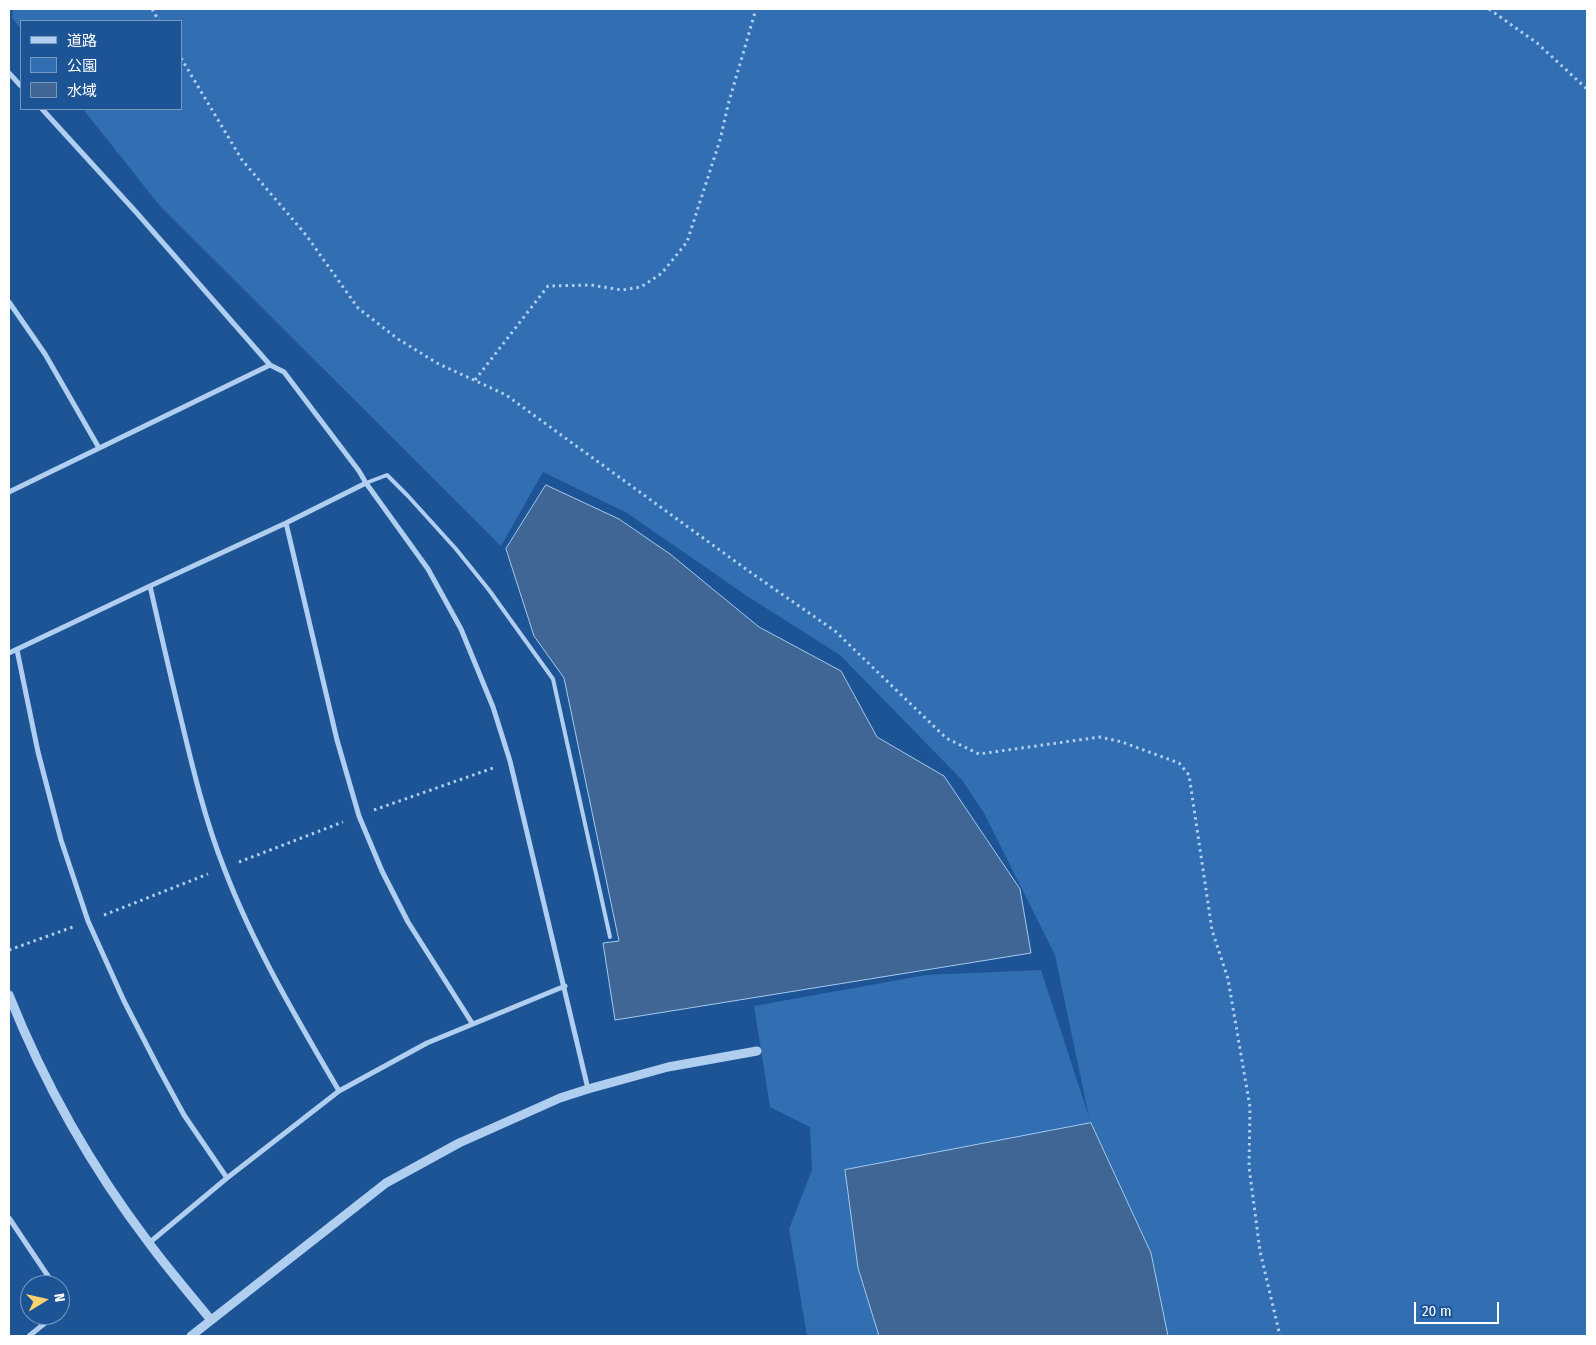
<!DOCTYPE html>
<html>
<head>
<meta charset="utf-8">
<style>
	body { margin:0 }
	#map { position:relative; width:1596px; height:1345px; overflow:hidden; background:#1d5495; font-family:"Fira Sans Condensed","Noto Sans JP",sans-serif }
	canvas { display:block }
	.frame { position:absolute; inset:0; border:10px solid #fff; pointer-events:none }
	.legend { position:absolute; left:20px; top:20px; width:162px; height:90px; box-sizing:border-box; background:#1d5495; border:1px solid #7798bf; margin:0; padding:6px 9px; list-style:none; font-size:15px; color:#fff }
	.legend li { display:flex; align-items:center; gap:10px; height:25px }
	.legend b { width:25px; border:1px solid #7798bf }
	.north { position:absolute; left:20px; top:1275px; width:50px; height:50px; box-sizing:border-box; background:#1d5495; border:1px solid #7798bf; border-radius:50%; rotate:81deg; font-size:14px; font-weight:700; line-height:20px; text-align:center; color:#fff }
	.north::after { content:''; display:block; margin:auto; width:18px; height:22px; background:#fed26f; clip-path:polygon(50% 0,100% 100%,50% 72%,0 100%) }
	.scale { position:absolute; left:1414px; top:1302px; width:85px; height:22px; box-sizing:border-box; border:2px solid #fff; border-top:0; padding-left:6px; font-size:15px; line-height:18px; white-space:nowrap; color:#fff; -webkit-text-stroke:4px #1d5495; paint-order:stroke }
</style>
</head>
<body>
<div id="map">
<canvas width="1596" height="1345"></canvas>
<div class="frame"></div>
<ul class="legend">
<li><b style="height:6px;background:#b0ceef"></b>道路</li>
<li><b style="height:14px;background:#316eb2"></b>公園</li>
<li><b style="height:14px;background:#406695"></b>水域</li>
</ul>
<div class="north">N</div>
<div class="scale">20 m</div>
</div>
<script>
const context = document.querySelector('canvas').getContext('2d');
context.lineJoin = 'round';
function fill(path, color) { context.fillStyle = color; context.fill(path, 'evenodd'); }
function stroke(path, color, width, dash) { context.strokeStyle = color; context.lineWidth = width; context.lineCap = dash ? 'butt' : 'round'; context.setLineDash(dash || []); context.stroke(path); }
fill(new Path2D(`
	M13,9H1587V1336H1168L1151,1253L858,1268L879,1336H807L789,1229L812,1170L810,1127L770,1107L754,1006L926,975L1041,970L1089,1117L1055,955L984,813L962,780L840,655L747,596L627,513L543,472L501,546L160,206L83,109H181V21H21V29L12,18Z`), '#316eb2');
const water = new Path2D(`
	M546,485L619,519L670,554L759,627L841,671L877,737L944,776L1020,889L1031,953L615,1020L603,943L619,941L564,678L534,636L506,549Z
	M1091,1123L1151,1253L1168,1336H879L858,1268L845,1170Z`);
fill(water, '#406695');
stroke(water, '#a3c9f0', 1);
stroke(new Path2D(`
	M152,9L159,21
	M1489,9L1537,43L1587,89
	M181,58L242,160L306,235L358,308L398,339L437,363L506,395L750,572L835,631L946,738L979,754L1100,737L1122,742L1179,763L1189,775L1212,930L1228,979L1250,1107L1249,1167L1260,1251L1280,1336
	M475,380L548,286L591,285L622,290L641,287L662,273L687,242L720,140L728,105L756,9
	M374,810L496,767
	M239,862L343,822
	M104,915L208,874
	M9,950L73,927`), '#b0ceef', 3, [2.5, 4]);
stroke(new Path2D(`
	M366,483L387,475L408,496L456,549L489,590L553,679L610,937`), '#b0ceef', 4);
stroke(new Path2D(`
	M9,73L21,86
	M9,302L45,354L99,448
	M270,365L284,372L359,471L366,483
	M9,492L270,365L136,212L42,109
	M286,523L337,740L359,816L382,871L408,922L472,1023
	M150,586C160,630 170,674 181,719C193,769 205,820 224,868C254,947 297,1019 339,1091
	M17,650L38,752L61,840L88,921L124,1001L159,1069L184,1115L227,1178
	M9,653L150,586L286,523L366,483L428,569L461,629L493,707L510,761L588,1089
	M9,1218L54,1285
	M149,1243L227,1178L339,1091L427,1043L565,986
	M60,1294L67,1305L60,1311
	M29,1336L55,1315`), '#b0ceef', 5);
stroke(new Path2D(`
	M9,995C44,1083 92,1168 149,1243C168,1269 190,1294 211,1320
	M191,1336L386,1183L459,1143L560,1098L588,1089L668,1067L757,1051`), '#b0ceef', 9);
</script>
</body>
</html>
